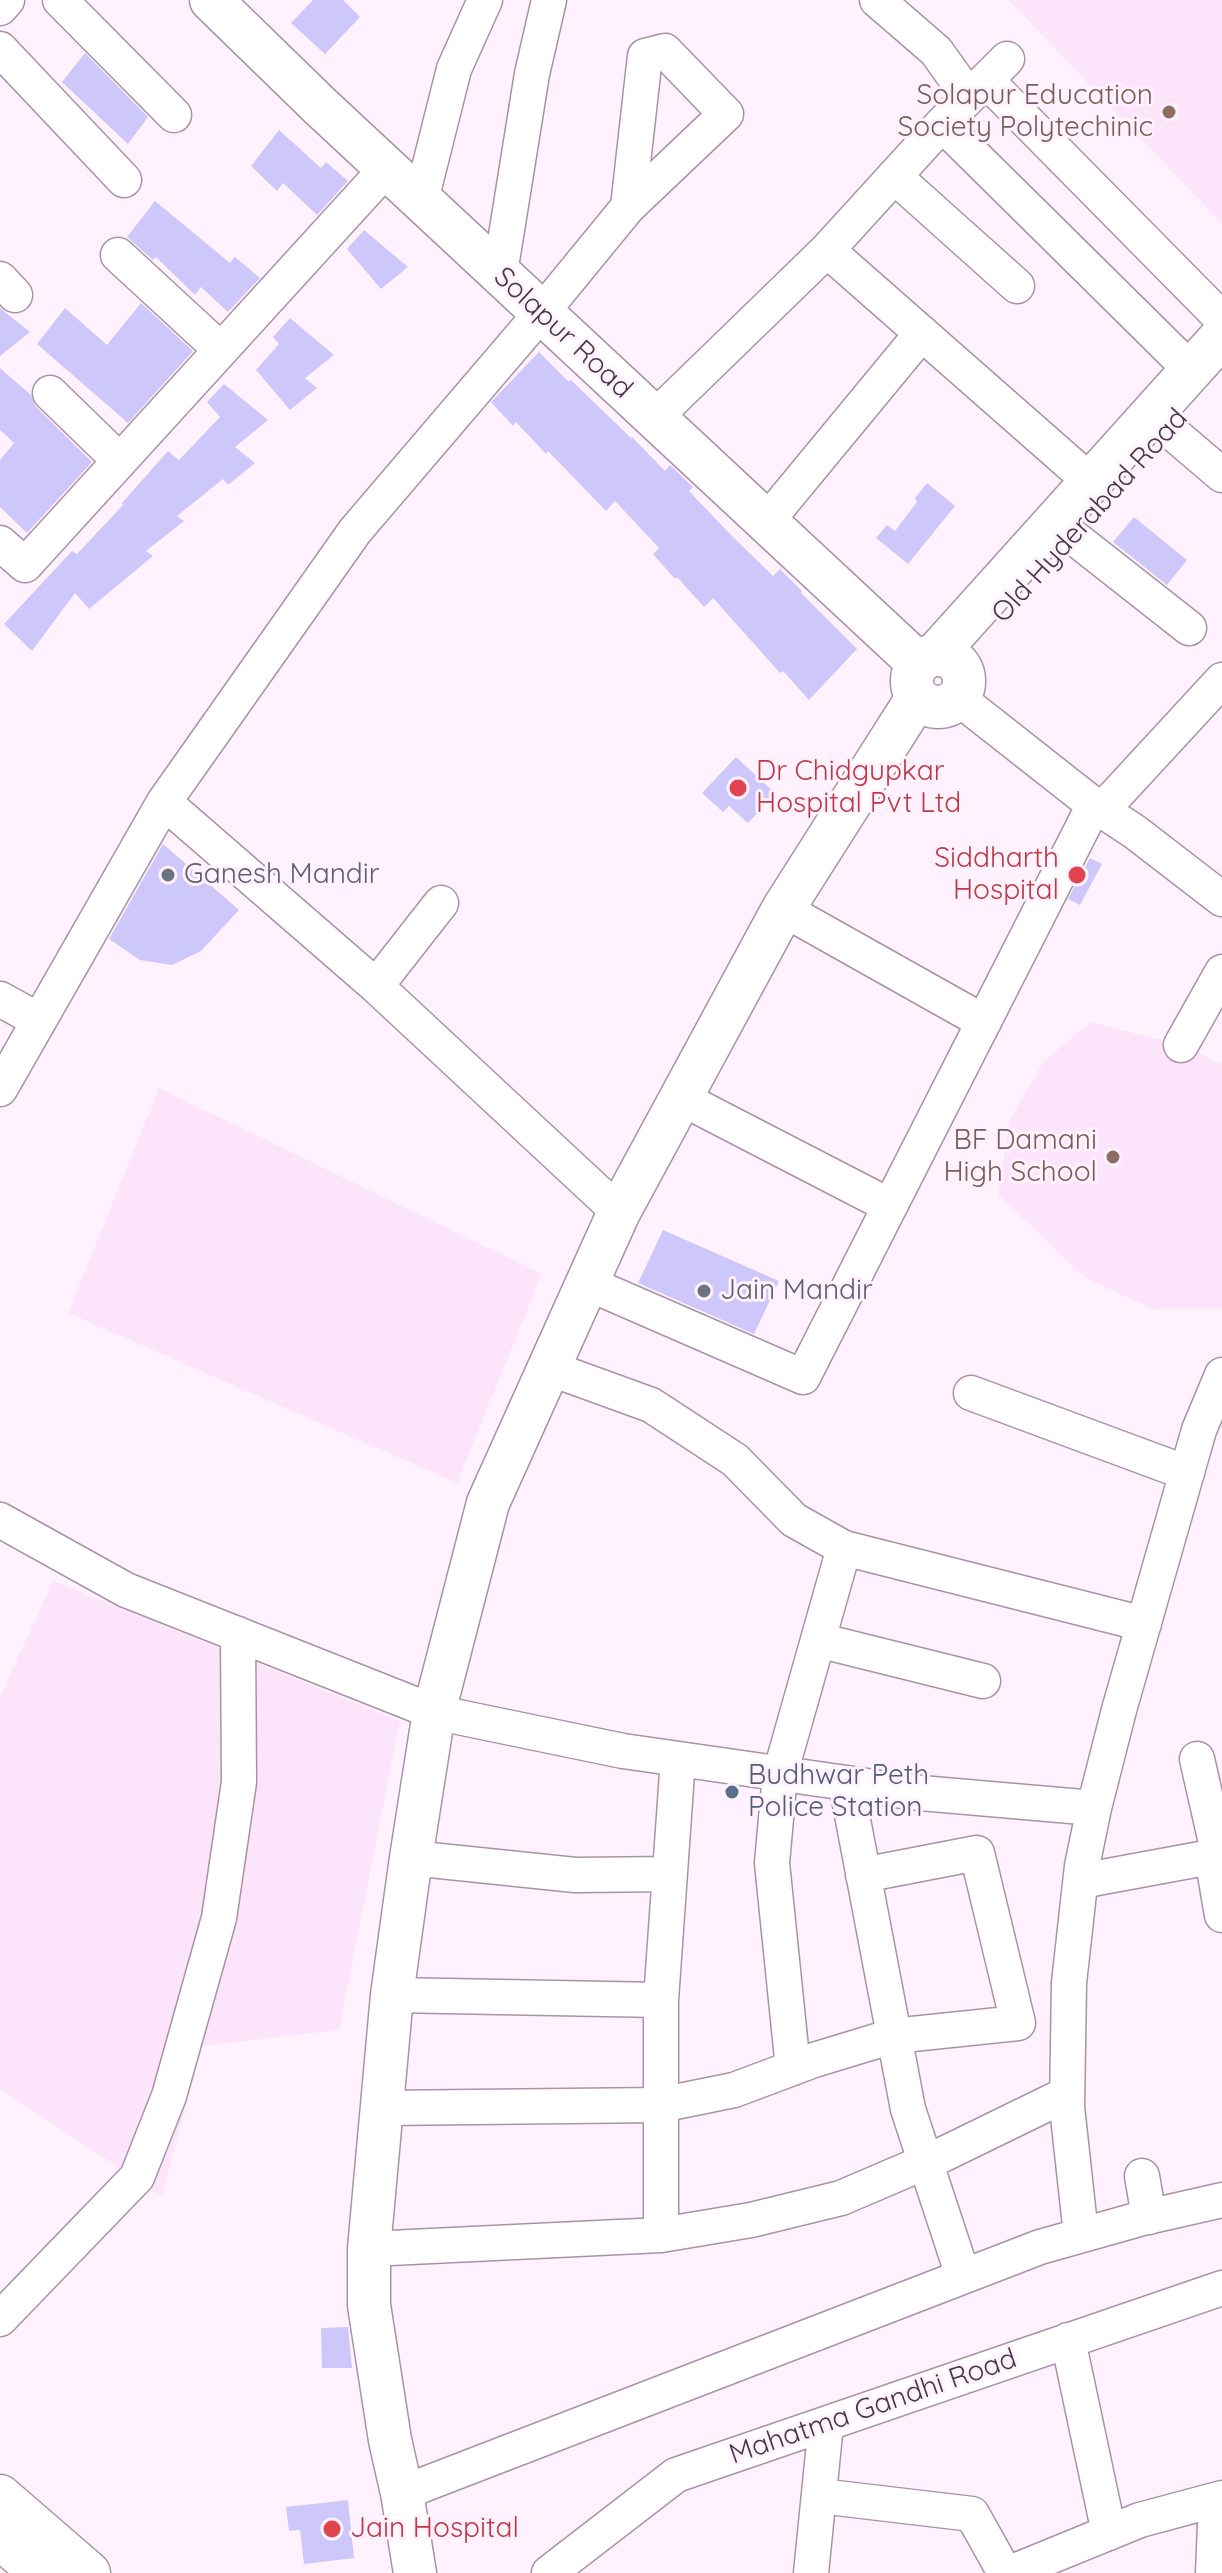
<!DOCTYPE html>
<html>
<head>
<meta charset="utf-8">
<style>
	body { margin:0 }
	canvas { display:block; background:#fff2fe }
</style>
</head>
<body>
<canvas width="1222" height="2573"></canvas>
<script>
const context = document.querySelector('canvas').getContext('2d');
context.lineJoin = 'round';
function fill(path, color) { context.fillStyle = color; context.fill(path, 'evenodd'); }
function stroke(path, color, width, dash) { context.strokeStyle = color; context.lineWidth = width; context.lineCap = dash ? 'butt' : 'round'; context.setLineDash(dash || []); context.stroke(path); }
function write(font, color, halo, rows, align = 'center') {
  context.font = font + ' Quicksand,sans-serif'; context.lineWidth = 6; context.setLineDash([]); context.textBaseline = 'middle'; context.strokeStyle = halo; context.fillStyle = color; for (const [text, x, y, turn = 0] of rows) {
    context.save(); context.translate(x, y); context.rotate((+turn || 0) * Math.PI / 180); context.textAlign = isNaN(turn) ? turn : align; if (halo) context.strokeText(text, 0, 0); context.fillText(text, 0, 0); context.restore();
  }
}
fill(new Path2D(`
	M1009,0H1222V224Z
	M1091,1022L1181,1045L1222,1064V1309H1154L1085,1278L998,1194L1010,1119L1044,1061Z
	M159,1088L542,1274L457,1483L68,1313Z
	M53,1581L400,1721L339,2030L201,2046L162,2196L0,2089V1697Z`), '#fce5fa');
fill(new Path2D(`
	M313,0H343L360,17L325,54L291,23Z
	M85,53L148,117L128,144L62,82Z
	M279,130L321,168L326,162L348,181L317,215L283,183L277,191L251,166Z
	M155,201L230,263L235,257L260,278L228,312L201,287L195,295L156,257L153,260L127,237Z
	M364,230L408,267L381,289L347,249Z
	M141,303L193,351L128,423L37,344L65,308L107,345Z
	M0,308L30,332L0,356Z
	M290,318L334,355L305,378L317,388L290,410L256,370L279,344L273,337Z
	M539,352L569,382L571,380L631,438L632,437L665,471L670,465L693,487L689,491L730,534L773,576L780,569L802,591L801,593L857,649L809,700L783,671L780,673L713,598L704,607L677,577L675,579L653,554L659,548L615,501L606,511L548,451L546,454L516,422L513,426L491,402Z
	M0,368L31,395L36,407L92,462L27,533L0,507V460L14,443L0,430Z
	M224,384L268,420L235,447L255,463L228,485L223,479L177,516L184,521L146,551L153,556L89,609L75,593L32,651L4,624L72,551L77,554L123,505L122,503L168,451L179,460L220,417L207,402Z
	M927,483L955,506L908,564L876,538L887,525L895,531L917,502L915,498Z
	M1134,517L1187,560L1167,585L1113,542Z
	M736,757L776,794L748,823L729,806L723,812L702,793Z
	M163,844L239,910L201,951L172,965L140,960L109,939Z
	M1090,858L1102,864L1080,905L1068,899Z
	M663,1230L779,1281L754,1334L638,1283Z
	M348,2327L352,2368H322L321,2328Z
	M348,2500L354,2558L304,2564L300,2530L289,2531L286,2507Z`), '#cec7fa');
const minor = new Path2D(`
	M60,0L174,115
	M877,0L936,51L969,97
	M0,8L7,0
	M0,49L124,180
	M986,80L1222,319
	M942,124L1191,370
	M894,176L1017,286
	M421,200L454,69L485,0
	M827,250L1091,482
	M118,255L221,350
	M500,273L532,74L549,0
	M0,279L15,295
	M50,393L120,461
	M654,418L827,250L942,124L1007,59
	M1168,429L1222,475
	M766,522L922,333
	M1072,536L1189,628
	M0,543L25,565L387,168
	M958,698L1094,805L1135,832L1222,899
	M164,802L376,986L619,1212
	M1102,810L1222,680
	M783,909L984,1022
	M376,986L441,903
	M0,999L38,1020
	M1181,1045L1222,972
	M0,1089L164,802L355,531L542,312L628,207L726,114L665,51L645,56L628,207
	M681,1098L890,1206
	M587,1283L803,1377L1094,805
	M549,1368L651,1405L735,1460L794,1520L844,1548L1144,1624
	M971,1393L1187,1473
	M0,1520L126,1590L434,1712L623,1751L909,1792L1094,1808
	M818,1640L983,1681
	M1197,1759L1219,1856
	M846,1783L908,2109L963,2276
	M1212,1857L1222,1915
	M411,1858L575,1875L670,1874
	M1081,1881L1222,1855
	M392,1995L661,2000
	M793,2068L772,1863L780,1774L844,1548
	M381,2108L660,2105L734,2090L814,2060L893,2036L1018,2023L977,1853L863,1875
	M1142,2176L1149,2217
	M661,2235V2000L678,1759
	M1081,2235L1067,2107L1069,1983L1082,1866L1094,1808L1119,1710L1199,1430L1222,1375
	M369,2249L661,2235L751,2220L841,2198L944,2154L1067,2094
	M0,2319L137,2177L169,2096L219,1918L239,1782L238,1634
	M1068,2340L1109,2533
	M402,2493L1040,2247L1143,2218L1222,2200
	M820,2496L972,2514L1005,2573
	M549,2573L676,2475L1222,2288
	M811,2573L826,2424
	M1010,2573L1140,2520L1222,2498
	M1213,2573L1216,2500`);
const major = new Path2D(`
	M211,0L320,106L918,663
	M912 681a26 26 0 1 1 52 0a26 26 0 1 1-52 0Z
	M935,655L1222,336
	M0,2496L89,2573
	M0,2538L41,2573
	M415,2573L402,2493L390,2440L369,2305V2249L392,1995L411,1858L434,1712L488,1503L619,1212L783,909L917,698`);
stroke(minor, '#a893a6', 37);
stroke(major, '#a893a6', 45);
stroke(minor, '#fff', 34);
stroke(major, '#fff', 42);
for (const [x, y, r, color] of [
	[1169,112,8,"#8d6e63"],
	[738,788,10,"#e0444e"],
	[168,875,8,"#6b7280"],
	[1077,875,10,"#e0444e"],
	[1113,1157,8,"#8d6e63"],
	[704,1291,8,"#6b7280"],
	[732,1792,8,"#5c6f8a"],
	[332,2529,10,"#e0444e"]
]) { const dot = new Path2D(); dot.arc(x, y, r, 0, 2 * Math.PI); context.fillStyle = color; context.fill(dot); stroke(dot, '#fff2fe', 3); }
write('28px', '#785e54', '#fff2fe', [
	["Solapur Education",1153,96],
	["Society Polytechinic",1153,128],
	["BF Damani",1097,1141],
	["High School",1097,1173]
], 'right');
write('28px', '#423a42', '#fff2fe', [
	["Solapur Road",563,333,43],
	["Old Hyderabad Road",1090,516,-48],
	["Mahatma Gandhi Road",873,2407,-19]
]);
write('28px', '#be3a42', '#fff2fe', [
	["Dr Chidgupkar",756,772],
	["Hospital Pvt Ltd",756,804],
	["Siddharth",1059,859,"right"],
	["Hospital",1059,891,"right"],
	["Jain Hospital",350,2529]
], 'left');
write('28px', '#5b616d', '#fff2fe', [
	["Ganesh Mandir",184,875],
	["Jain Mandir",720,1291]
], 'left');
write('28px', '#4e5e75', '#fff2fe', [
	["Budhwar Peth",748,1776],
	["Police Station",748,1808]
], 'left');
</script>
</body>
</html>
